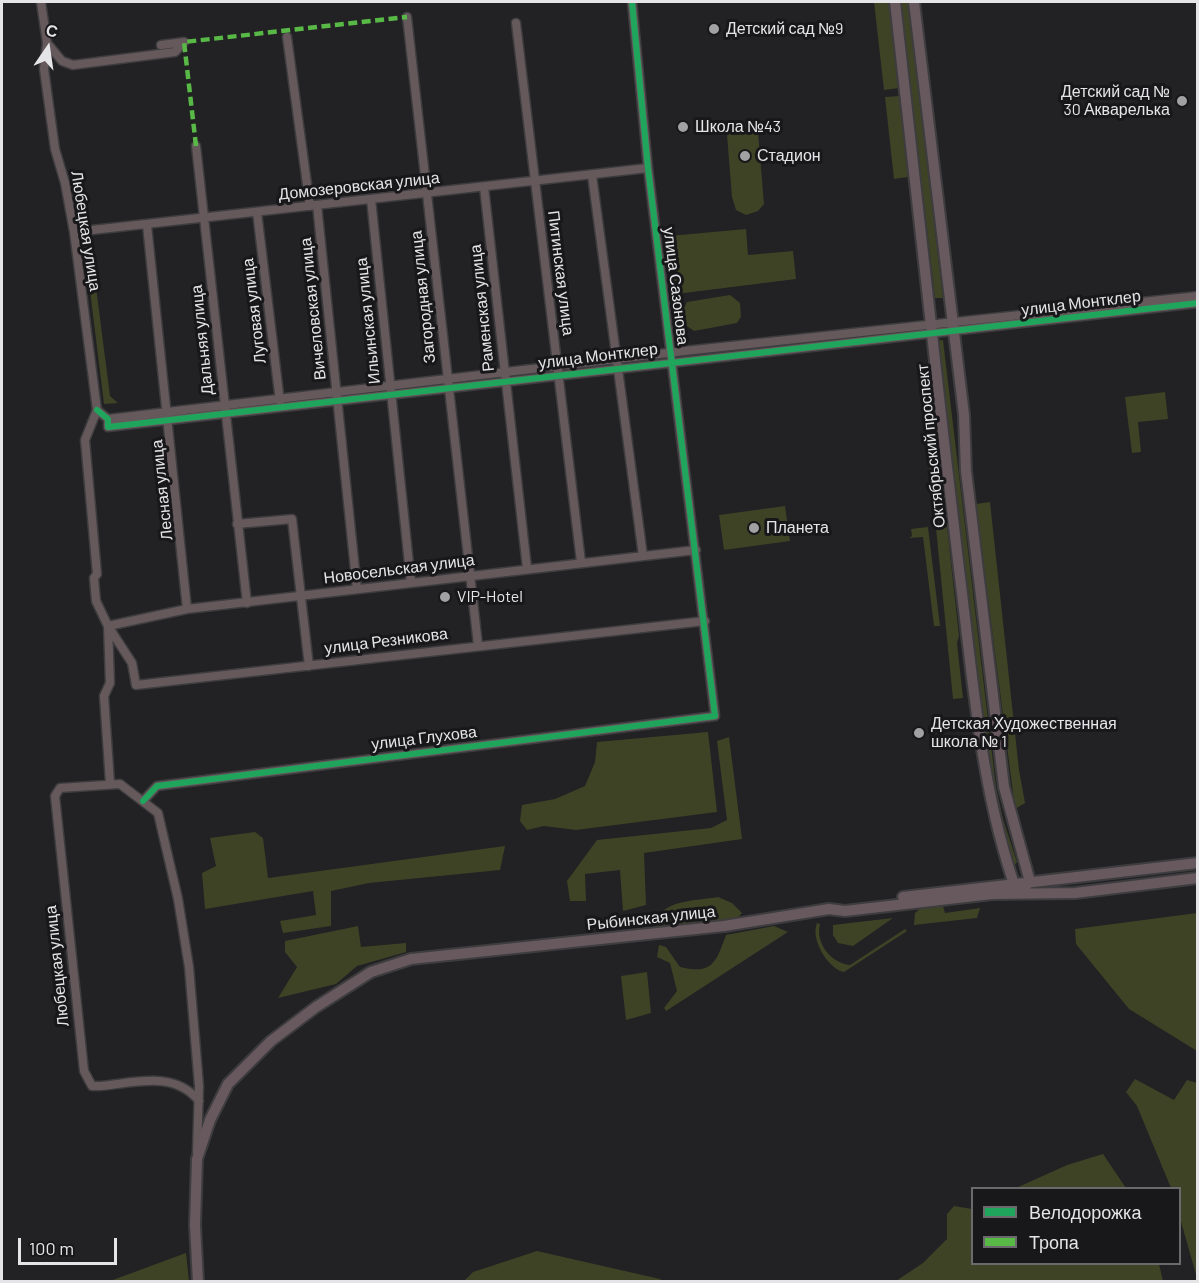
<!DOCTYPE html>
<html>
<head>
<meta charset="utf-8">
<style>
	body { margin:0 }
	#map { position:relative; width:1199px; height:1283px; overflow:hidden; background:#222123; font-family:Barlow,sans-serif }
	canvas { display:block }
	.frame { position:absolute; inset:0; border:3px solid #e5e5e7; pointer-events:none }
	.legend { position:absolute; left:971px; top:1187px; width:210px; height:78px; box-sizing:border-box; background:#18171a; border:2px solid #6a696c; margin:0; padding:8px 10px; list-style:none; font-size:18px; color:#e5e5e7 }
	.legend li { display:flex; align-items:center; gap:12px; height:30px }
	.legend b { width:30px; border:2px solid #6a696c }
	.north { position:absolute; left:18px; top:18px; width:60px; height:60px; -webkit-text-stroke:4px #18171a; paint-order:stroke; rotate:13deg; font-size:16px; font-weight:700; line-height:24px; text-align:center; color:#e5e5e7 }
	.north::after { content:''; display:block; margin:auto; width:21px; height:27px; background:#e5e5e7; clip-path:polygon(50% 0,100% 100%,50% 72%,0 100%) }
	.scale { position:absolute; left:18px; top:1238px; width:99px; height:27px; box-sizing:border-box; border:3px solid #e5e5e7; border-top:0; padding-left:8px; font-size:18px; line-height:21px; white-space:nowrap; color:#e5e5e7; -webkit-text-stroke:4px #18171a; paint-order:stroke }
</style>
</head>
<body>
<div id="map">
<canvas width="1199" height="1283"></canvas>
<div class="frame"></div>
<ul class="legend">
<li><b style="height:8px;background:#20a55d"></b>Велодорожка</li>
<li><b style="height:8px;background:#58b947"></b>Тропа</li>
</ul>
<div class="north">С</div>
<div class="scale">100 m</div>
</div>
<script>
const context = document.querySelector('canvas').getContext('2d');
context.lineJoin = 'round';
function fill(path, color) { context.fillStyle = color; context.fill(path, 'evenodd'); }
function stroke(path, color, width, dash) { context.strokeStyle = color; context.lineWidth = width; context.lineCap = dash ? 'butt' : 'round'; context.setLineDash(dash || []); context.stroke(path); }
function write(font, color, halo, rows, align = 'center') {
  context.font = font + ' Barlow,sans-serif'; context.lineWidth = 6; context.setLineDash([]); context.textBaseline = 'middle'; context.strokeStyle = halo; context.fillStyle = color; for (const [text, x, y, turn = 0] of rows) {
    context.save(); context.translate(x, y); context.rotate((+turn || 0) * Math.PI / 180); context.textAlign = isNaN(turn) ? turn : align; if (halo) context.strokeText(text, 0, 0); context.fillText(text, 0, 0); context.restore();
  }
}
fill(new Path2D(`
	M874,2H889L899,88L884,90Z
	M901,2H908L943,298H935Z
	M900,96L908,177L894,179L885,97Z
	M741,123L753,126L758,132L764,204L758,211L746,215L736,210L732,197L727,135Z
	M746,229L748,255L793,251L796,279L676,294L669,236Z
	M89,233L110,396L118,403L104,404L83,234Z
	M730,295L740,303L741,317L737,323L694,331L687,326L683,310L687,302Z
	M943,340L996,787L1003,819L1017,862L1015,865L1012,864L989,787L937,341Z
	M1165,392L1168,419L1138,422L1141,452L1132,453L1125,397Z
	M929,406L944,518L936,519L922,407Z
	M990,502L1019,770L1025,803L1015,809L976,504Z
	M785,506L790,541L724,550L719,515Z
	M928,527L940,626H934L923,537L909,538L912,536L911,529Z
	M947,527L959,636L957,643L963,698L953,699L936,528Z
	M708,732L717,812L576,830L544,826L527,830L520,821L522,805L555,799L585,786L595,762L597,742Z
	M729,737L742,839L644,853L646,905L623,911L620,870L585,874L586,901H570L567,881L597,840L711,828L727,820L717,741Z
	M255,832L263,838L268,878L505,846L500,870L369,883L331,891V926L283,933L280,921L316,915L313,891L205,909L202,873L216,866L210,838Z
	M718,897L732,903L742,913L737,919L656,929L654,925C661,899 696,901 718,897Z
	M936,904L943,906L945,913L980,908L977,918L914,925L915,913L924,905Z
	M1197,913H1198L1197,1051L1129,1009L1076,944L1075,929Z
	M893,918L853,946L838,943L833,935V925Z
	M817,923L820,924C815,943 831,963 850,965L905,929L907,931L844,972C828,969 810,939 817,923Z
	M358,926L361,947L406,943V952L357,966L336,984L278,998L297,967L285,952V941Z
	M774,926L788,932L666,1011L664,1008L677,991L670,963L657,957L659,945L666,947L680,967C713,975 716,962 726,935Z
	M647,972L651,1013L626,1020L621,976Z
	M1135,1079L1174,1100L1187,1080L1197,1083V1278L1180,1218V1188H1171L1137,1106L1126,1092Z
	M1103,1154L1126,1188H1016L1067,1165Z
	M954,1206L972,1209V1264H1159L1163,1281H896L923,1263L947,1239V1214Z
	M537,1251L660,1279L662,1281H464L473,1272Z
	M186,1253L189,1281H110Z`), '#3e4326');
const minor = new Path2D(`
	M41,2L47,43L44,69L55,149L65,183L74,232L97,410L85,440L97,574L94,578L96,601L108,626L110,683L104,696L110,783
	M407,17L478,645
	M516,23L581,562
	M287,37L310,206
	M47,43L62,61L73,65L175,52L184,42
	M161,45L184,42
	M196,146L247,603
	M592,175L643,556
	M484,187L527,568
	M371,199L411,583
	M317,205L357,589
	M257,212L280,402
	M147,225L187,609
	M74,232L648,168
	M97,410L108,419V427L1198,303
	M108,419L684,351L1198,296
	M237,524L292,519L309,666
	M696,550L187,609L108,626L132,663L136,685L705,621
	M143,801L157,786L715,716L648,168L632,2
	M197,1152L199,1086L189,967L178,899L158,813L120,784L60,788L55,796L84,1071L92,1086H100C135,1083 174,1070 199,1101`);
const major = new Path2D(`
	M895,2C917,190 936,380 959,569C973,678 980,788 1017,893
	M914,2L964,415L966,471L1004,787L1030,882L1017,893
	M903,897L1198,863
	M198,1282L195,1225L197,1159L210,1120L228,1084L271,1041L316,1007L371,972L411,959L724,926L829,909L845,911L992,894L1075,893L1198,878`);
stroke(minor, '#3d3c3e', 11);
stroke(major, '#3d3c3e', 14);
stroke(minor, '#66595c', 8);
stroke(major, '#67595e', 10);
stroke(new Path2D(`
	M196,146L184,42L407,17`), '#58b947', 4.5, [9, 4.5]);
stroke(new Path2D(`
	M97,410L108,419V427L1198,303
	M143,801L157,786L715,716L648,168L632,2`), '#20a55d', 6);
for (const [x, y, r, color] of [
	[714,29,6,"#a1a0a2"],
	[1182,101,6,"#a1a0a2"],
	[683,127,6,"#a1a0a2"],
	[745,156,6,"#a1a0a2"],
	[754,528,6,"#a1a0a2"],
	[445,597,6,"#a1a0a2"],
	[919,733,6,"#a1a0a2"]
]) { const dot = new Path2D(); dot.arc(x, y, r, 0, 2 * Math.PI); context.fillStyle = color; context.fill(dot); stroke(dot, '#18171a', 2); }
write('16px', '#e5e5e7', '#18171a', [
	["Детский сад №9",726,29],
	["Детский сад №",1170,92,"right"],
	["30 Акварелька",1170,110,"right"],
	["Школа №43",695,127],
	["Стадион",757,156],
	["Планета",766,528],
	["VIP-Hotel",457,597],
	["Детская Художественная",931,724],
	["школа № 1",931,742]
], 'left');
write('16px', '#e5e5e7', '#18171a', [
	["Домозеровская улица",359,186,-6],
	["Любецкая улица",86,231,81],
	["Питинская улица",561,273,83],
	["улица Сазонова",676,286,83],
	["Загородная улица",423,297,-96],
	["улица Монтклер",1081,303,-7],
	["Раменская улица",482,308,-96],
	["Вичеловская улица",313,309,-96],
	["Луговая улица",254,311,-97],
	["Ильинская улица",368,321,-96],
	["Дальняя улица",202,340,-96],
	["улица Монтклер",598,356,-7],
	["Октябрьский проспект",931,446,-96],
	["Лесная улица",162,490,-96],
	["Новосельская улица",399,569,-7],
	["улица Резникова",386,641,-7],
	["улица Глухова",424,738,-7],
	["Рыбинская улица",651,918,-6],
	["Любецкая улица",57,966,-96]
]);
</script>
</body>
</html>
